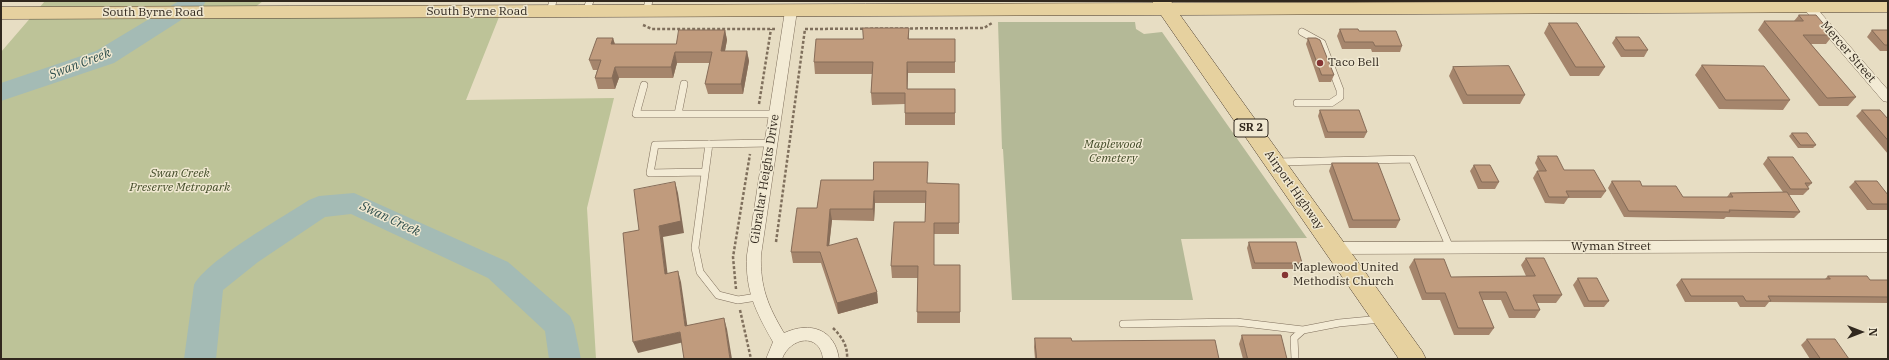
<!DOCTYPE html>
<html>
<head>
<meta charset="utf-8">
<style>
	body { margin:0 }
	#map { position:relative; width:1889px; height:360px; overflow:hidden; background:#e7ddc3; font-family:"IBM Plex Serif",serif }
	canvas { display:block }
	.frame { position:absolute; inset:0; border:2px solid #31281e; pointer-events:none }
	.north { position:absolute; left:1841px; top:312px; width:40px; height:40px; -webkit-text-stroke:3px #f0e8d1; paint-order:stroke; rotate:90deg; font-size:11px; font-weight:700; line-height:16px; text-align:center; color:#31281e }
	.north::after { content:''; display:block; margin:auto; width:14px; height:18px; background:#31281e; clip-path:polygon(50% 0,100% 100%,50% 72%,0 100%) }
</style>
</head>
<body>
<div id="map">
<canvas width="1889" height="360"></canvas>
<div class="frame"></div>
<div class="north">N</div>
</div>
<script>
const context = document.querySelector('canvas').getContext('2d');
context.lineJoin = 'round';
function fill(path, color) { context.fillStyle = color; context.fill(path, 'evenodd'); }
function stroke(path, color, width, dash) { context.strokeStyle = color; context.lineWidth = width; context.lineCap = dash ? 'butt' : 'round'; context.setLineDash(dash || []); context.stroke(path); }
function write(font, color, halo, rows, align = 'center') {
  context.font = font + ' "IBM Plex Serif",serif'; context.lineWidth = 3; context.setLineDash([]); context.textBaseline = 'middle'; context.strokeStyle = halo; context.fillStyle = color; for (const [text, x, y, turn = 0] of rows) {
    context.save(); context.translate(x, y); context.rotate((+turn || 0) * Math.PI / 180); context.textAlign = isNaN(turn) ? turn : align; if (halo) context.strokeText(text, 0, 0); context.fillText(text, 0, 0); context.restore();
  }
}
fill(new Path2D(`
	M45,1H263L249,12H501L466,100L614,98L587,208L596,359H1V52Z`), '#bdc398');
fill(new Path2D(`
	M998,22H1135L1136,29L1144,34L1162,32L1307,238L1181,239L1193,300H1012L1003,149H1002Z`), '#b4b997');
fill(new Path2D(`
	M179,1H206L203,6L114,63L1,101V83L96,51Z
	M354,193L508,262L570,316L574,325L581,359H549L545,331L488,278L351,214L325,217L258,262L223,290L216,359H184L194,285C207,260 283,217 309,200L319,196Z`), '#a4bbb5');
const service = new Path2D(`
	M550,11L553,1
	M586,11L590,1
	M646,11L649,1
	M644,85L636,114H775
	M1297,103H1331L1340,97V90L1322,43L1302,32
	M678,114L684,84
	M709,144L695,248L700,272L718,295L738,300L757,297
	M1277,162L1412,159L1450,248
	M704,172L650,173L655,145L771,143
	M1123,324L1236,322L1303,330
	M1295,359L1294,338L1303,330L1339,323L1381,319`);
const minor = new Path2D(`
	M1808,2L1812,3L1888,90V102L1883,101L1804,9L1802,6L1804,3Z
	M791,7L797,11L761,255C760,287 768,306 784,333C810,321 835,329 839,359H823C820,332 790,337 782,359H766L773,342C756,312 745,291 747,255L785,11Z
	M1888,240V252L1335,254L1330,252L1328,248L1330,244L1335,242Z`);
const primary = new Path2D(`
	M1152,1H1171L1172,3L1888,1V12L1180,15L1422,351L1426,359H1399L1161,15L1,19V7L1153,3Z`);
stroke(service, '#7f6f5c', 8);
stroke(minor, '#7f6f5c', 1);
stroke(primary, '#4d3e30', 1);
stroke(new Path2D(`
	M643,25L652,29H775
	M759,104L771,29
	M776,242L805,29L984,28L992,23
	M736,289L733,257L750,154
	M740,310L751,359
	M833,328C842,337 848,346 847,359`), '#7f6f5c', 2.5, [3, 2]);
stroke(service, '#f3ebd5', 7);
fill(minor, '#f3ebd5');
fill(primary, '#e6d19f');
fill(new Path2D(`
	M1799,15L1833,35L1826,44H1811L1856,97L1848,106H1819L1758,30L1764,21H1794Z
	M1549,23L1605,67L1599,76H1570L1544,33Z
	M909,28V39L955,62V73H908L907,89L955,113V125H905V104L872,105L871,93L872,74H815L814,62L863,39Z
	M1340,29L1359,31L1402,46L1400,52H1372L1371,49H1342L1337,36Z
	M725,30L727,40L725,51H747L749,61L743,94H708L705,84L710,63H677L673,78H619L615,89H598L595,78L597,70H593L589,60L613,38L615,44H676Z
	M1872,30H1888V51H1880L1867,37Z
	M1616,37L1648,50L1644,57H1621L1612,43Z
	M1308,38L1334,75L1331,82H1319L1306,44Z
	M1702,65L1790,100L1783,110L1719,109L1695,75Z
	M1453,67L1525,95L1520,104H1463L1449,76Z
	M1320,110L1367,132L1364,138H1325L1318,116Z
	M1862,110L1888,119V154L1856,116Z
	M1792,133L1816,145L1813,148H1798L1789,136Z
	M1538,156L1564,170L1606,191L1601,198H1568L1564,204L1545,203L1533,178L1537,171H1539L1535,163Z
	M1768,157L1812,183L1808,187L1809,189L1803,195H1789L1800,212L1794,218L1726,217L1724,219L1624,217L1608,188L1612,181L1642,186L1683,197H1727L1730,193L1783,192L1763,164Z
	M1332,163L1400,220L1396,228H1349L1329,171Z
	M1474,165L1499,182L1495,189H1478L1470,171Z
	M821,180L928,183L959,223V234H934V265L960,312V323H917L918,278H892L891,266L925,222V203H875L874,221L832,220L829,245L877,292L878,303L838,314L821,263H793L791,252L817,208Z
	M1855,181L1888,195V210H1867L1849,187Z
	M1249,242L1302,263L1299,269H1252L1247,248Z
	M1526,258L1562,295L1556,303H1537L1540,310L1535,318H1509L1501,300H1482L1494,328L1489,335H1454L1440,300H1422L1409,267L1414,259L1451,277L1526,276L1521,265Z
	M1828,276L1870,280H1888V303L1769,302L1765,307H1740L1737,302H1685L1676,285L1681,279H1825Z
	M1578,278L1609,301L1604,307H1584L1573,285Z
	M1242,335L1287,359H1243L1239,344Z
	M1035,338L1072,341L1219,359H1035L1034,347Z
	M1807,339L1849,359H1810L1801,345Z`), '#a5856c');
fill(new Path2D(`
	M725,30L727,40L723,61L721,51Z
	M613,38L616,49L611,44Z
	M747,51L749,61L743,94L741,84Z
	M675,52L677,63L673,78L671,67Z
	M907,62L908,73L907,100Z
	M615,67L619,78L615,89L612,78Z
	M675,182L678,193L684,233L663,237L669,285L665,274L659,226Z
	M874,191L875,203L874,221L873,209Z
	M830,209L832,220L828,257L827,246Z
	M678,271L681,282L689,337L685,326Z
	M877,292L878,303L838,314L837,303Z
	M724,318L727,329L732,359H730Z
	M680,332L684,342L638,353L633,342Z`), '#866c58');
const building = new Path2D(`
	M1799,15H1816L1833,35H1803L1856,97L1827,98L1764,21H1803Z
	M1549,23H1577L1605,67H1576Z
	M863,28H909L908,39H955V62H907V89H955V113H905V93H871L873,62H814L816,39H863Z
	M1340,29H1358L1359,31H1396L1402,46H1375L1373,42H1345Z
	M679,30H725L721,51H747L741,84H705L712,52H675L671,67H615L612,78H595L601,60H589L597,38H613L611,44H676Z
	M1872,30H1888V45H1885Z
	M1616,37H1639L1648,50H1625Z
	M1308,38H1316L1320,40L1334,75H1322Z
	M1702,65L1764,66L1790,100H1726Z
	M1509,66L1525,95H1467L1453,67Z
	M1320,110H1359L1367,132H1328Z
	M1862,110H1880L1888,119V140Z
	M1792,133H1807L1816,145H1801Z
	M1538,156H1557L1564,170H1594L1606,191H1566L1569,197H1549L1537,171H1546Z
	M1768,157H1793L1812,183H1805L1809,189H1791Z
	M874,162H928L927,183L959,184V223H934V265H960V312H917L918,266H891L894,222H925L926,191H874L873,209H830L827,246L857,238L877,292L837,303L820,252H791L797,208H817L821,180H873Z
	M1332,163H1378L1400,220H1353Z
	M1474,165H1490L1499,182H1482Z
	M1612,181H1640L1642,186H1676L1683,197H1733L1730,193L1787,192L1800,212L1729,210L1730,212L1629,211Z
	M1855,181H1877L1888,195V204H1873Z
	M675,182L681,221L659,226L665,274L678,271L685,326L724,318L730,359H684L680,332L633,342L623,233L639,230L634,190Z
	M1249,242H1296L1302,263H1255Z
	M1526,258H1544L1562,295H1533L1540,310H1514L1506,292H1479L1494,328H1458L1445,293H1426L1414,259H1444L1451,277L1535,276Z
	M1828,276H1867L1870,280H1888V297L1768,296L1771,301H1746L1743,296H1691L1681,279H1830Z
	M1578,278H1597L1609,301H1589Z
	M1242,335H1281L1287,359H1248Z
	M1035,338H1071L1072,341L1215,340L1219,359H1037Z
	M1807,339H1835L1849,359H1821Z`);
fill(building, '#c09b7d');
stroke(building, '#866c58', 1);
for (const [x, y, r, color] of [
	[1320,63,4,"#863534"],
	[1285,275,4,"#863534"]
]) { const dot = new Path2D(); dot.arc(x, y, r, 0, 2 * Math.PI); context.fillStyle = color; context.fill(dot); stroke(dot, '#f0e8d1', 1.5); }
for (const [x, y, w] of [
	[1251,128,34]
]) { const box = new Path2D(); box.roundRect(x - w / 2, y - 9, w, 18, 3); context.fillStyle = '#f0e8d1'; context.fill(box); stroke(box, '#31281e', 1); }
write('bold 11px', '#31281e', null, [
	["SR 2",1251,128]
]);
write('12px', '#31281e', '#f0e8d1', [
	["South Byrne Road",477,12],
	["South Byrne Road",153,13],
	["Mercer Street",1848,52,49],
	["Gibraltar Heights Drive",765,179,-81],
	["Airport Highway",1294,190,55],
	["Wyman Street",1611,247]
]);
write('12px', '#31281e', '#f0e8d1', [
	["Taco Bell",1328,63],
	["Maplewood United",1293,268],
	["Methodist Church",1293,282]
], 'left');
write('italic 12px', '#414a27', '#f0e8d1', [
	["Maplewood",1113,145],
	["Cemetery",1113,159],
	["Swan Creek",180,174],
	["Preserve Metropark",180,188]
]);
write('italic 13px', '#2f4f4d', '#f0e8d1', [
	["Swan Creek",80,64,-21],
	["Swan Creek",390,219,25]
]);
</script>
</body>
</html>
